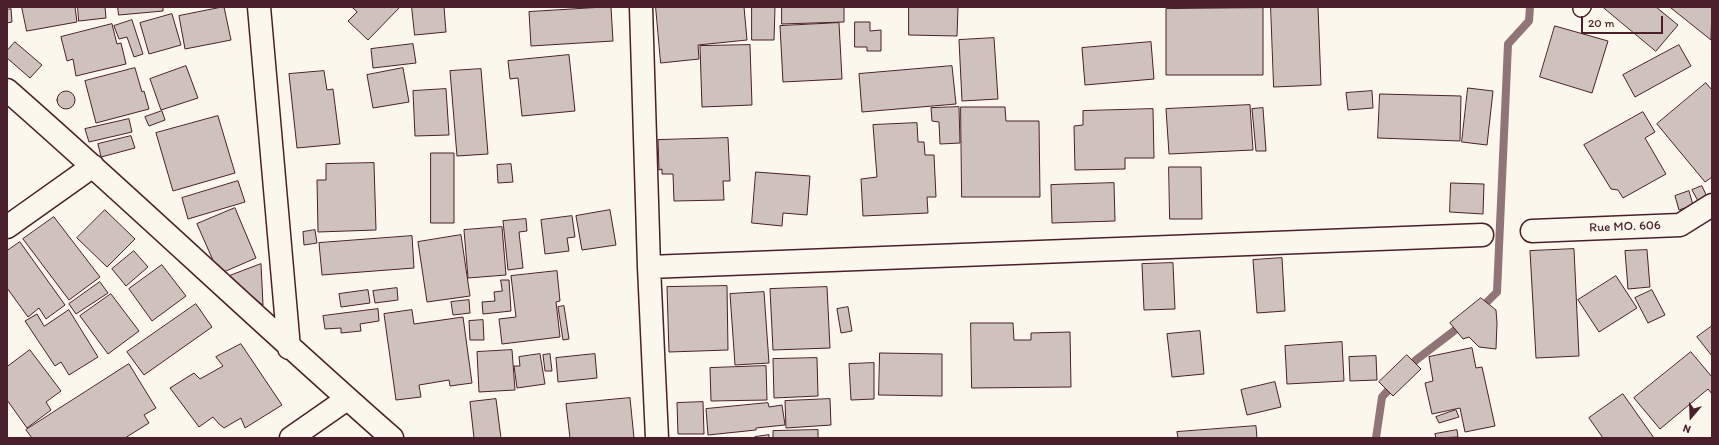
<!DOCTYPE html>
<html>
<head>
<meta charset="utf-8">
<style>
	body { margin:0 }
	#map { position:relative; width:1719px; height:445px; overflow:hidden; background:#fbf7ec; font-family:Itim,sans-serif }
	canvas { display:block }
	.frame { position:absolute; inset:0; border:8px solid #4a1f2b; pointer-events:none }
	.north { position:absolute; left:1671px; top:397px; width:40px; height:40px; -webkit-text-stroke:3px #fbf7ec; paint-order:stroke; rotate:199deg; font-size:11px; font-weight:700; line-height:16px; text-align:center; color:#4a1f2b }
	.north::after { content:''; display:block; margin:auto; width:14px; height:18px; background:#4a1f2b; clip-path:polygon(50% 0,100% 100%,50% 72%,0 100%) }
	.scale { position:absolute; left:1581px; top:16px; width:82px; height:18px; box-sizing:border-box; border:2px solid #4a1f2b; border-top:0; padding-left:5px; font-size:12px; line-height:14px; white-space:nowrap; color:#4a1f2b; -webkit-text-stroke:3px #fbf7ec; paint-order:stroke }
</style>
</head>
<body>
<div id="map">
<canvas width="1719" height="445"></canvas>
<div class="frame"></div>
<div class="north">N</div>
<div class="scale">20 m</div>
</div>
<script>
const context = document.querySelector('canvas').getContext('2d');
context.lineJoin = 'round';
function stroke(path, color, width, dash) { context.strokeStyle = color; context.lineWidth = width; context.lineCap = dash ? 'butt' : 'round'; context.setLineDash(dash || []); context.stroke(path); }
function fill(path, color) { context.fillStyle = color; context.fill(path, 'evenodd'); }
function write(font, color, halo, rows, align = 'center') {
  context.font = font + ' Itim,sans-serif'; context.lineWidth = 3; context.setLineDash([]); context.textBaseline = 'middle'; context.strokeStyle = halo; context.fillStyle = color; for (const [text, x, y, turn = 0] of rows) {
    context.save(); context.translate(x, y); context.rotate((+turn || 0) * Math.PI / 180); context.textAlign = isNaN(turn) ? turn : align; if (halo) context.strokeText(text, 0, 0); context.fillText(text, 0, 0); context.restore();
  }
}
stroke(new Path2D(`
	M1479,310L1497,292L1508,44L1529,21L1530,7
	M1407,370L1416,360L1463,324
	M1376,438L1382,397L1395,383`), '#907477', 8);
const building = new Path2D(`
	M22,7H75L77,22L27,31Z
	M78,7H105L106,18L79,21Z
	M118,7H163V11L119,15Z
	M224,7L231,40L185,49L179,16Z
	M352,7H400L368,40L348,21L357,12Z
	M412,7H444L446,32L415,35Z
	M611,7L613,41L531,46L529,12Z
	M656,7H744L747,40L698,45L699,59L661,63Z
	M752,7H775L774,40H752Z
	M782,7H844V22L782,24Z
	M909,7H958L957,36L909,35Z
	M1271,7H1318L1321,85L1274,87Z
	M1603,7H1656L1678,25L1656,51Z
	M1672,7H1712L1711,40L1671,8Z
	M1263,8V75H1166V9Z
	M11,9L12,22L7,23V10Z
	M172,14L181,45L149,54L140,23Z
	M132,20L143,54L134,57L127,37L119,39L114,26Z
	M855,22H870V31L881,30V51H867V47H855Z
	M839,23L842,79L783,82L780,26Z
	M112,24L117,44L121,43L126,64L76,76L73,59L67,61L61,37Z
	M1555,26L1608,41L1592,93L1540,77Z
	M994,38L998,99L962,101L959,40Z
	M15,42L42,65L30,78L7,58V51Z
	M1151,42L1154,79L1085,85L1082,48Z
	M413,44L416,63L373,68L371,49Z
	M750,45L752,105L702,107L700,46Z
	M1679,45L1691,66L1635,97L1623,75Z
	M569,55L575,111L522,116L518,78L510,79L508,61Z
	M186,66L198,98L161,110L150,79Z
	M952,66L956,104L862,112L859,74Z
	M135,68L142,92L144,91L149,109L96,123L85,81Z
	M403,68L409,102L373,108L367,75Z
	M481,69L488,154L457,156L450,71Z
	M324,71L327,90L333,89L340,144L297,148L289,74Z
	M1706,83L1712,90V177L1705,182L1657,124Z
	M1468,88L1493,91L1487,145L1462,142Z
	M446,89L449,135L415,136L413,91Z
	M1372,91L1373,108L1348,110L1346,93Z
	M57 100a9 9 0 1 1 18 0a9 9 0 1 1-18 0Z
	M1380,94L1461,96L1460,141L1378,138Z
	M1250,105L1253,150L1169,154L1166,109Z
	M959,107L960,143L940,144L939,122L932,121L931,108Z
	M961,107H1005L1006,121H1039L1040,197H962Z
	M1263,108L1266,151H1256L1252,109Z
	M1153,109L1154,158H1125V169L1075,170L1074,126L1083,125V111Z
	M162,111L165,120L149,126L145,117Z
	M1643,112L1655,132L1645,138L1666,174L1623,198L1618,190L1611,189L1584,145Z
	M218,116L235,173L173,191L156,133Z
	M129,119L132,132L89,142L85,129Z
	M917,123L918,142H924L925,155H934L936,197H927L928,213L863,216L861,179L877,177L873,125Z
	M131,136L135,148L101,157L98,144Z
	M728,138L730,181H723L724,200L674,201L673,174H662V169L659,170L658,140Z
	M431,153H454V223H431Z
	M374,163L376,230L318,232L317,180H326V164Z
	M511,164L513,182L498,183L497,165Z
	M1169,167H1201L1202,219H1170Z
	M756,172L810,176L807,215L783,213L782,226L752,223Z
	M238,181L245,202L188,219L182,198Z
	M1114,183L1115,221L1052,223L1051,185Z
	M1451,183L1484,184L1483,214L1450,212Z
	M1702,186L1707,197L1698,201L1692,190Z
	M1689,191L1693,205L1679,210L1675,196Z
	M235,208L256,258L219,274L197,224Z
	M105,210L135,239L107,267L77,238Z
	M610,210L616,245L582,250L576,216Z
	M572,216L575,237L567,238L569,251L545,254L541,220Z
	M54,217L100,277L69,300L23,239Z
	M526,219L527,231L519,232L523,268L508,270L503,221Z
	M502,227L506,275L468,278L464,230Z
	M315,230L317,243L304,245L303,232Z
	M461,235L470,296L427,302L418,242Z
	M412,236L414,268L322,275L319,243Z
	M20,242L65,305L46,319L39,308L28,317L7,288V251Z
	M1574,249L1579,356L1536,358L1530,251Z
	M1647,250L1650,287L1628,289L1625,251Z
	M134,251L148,267L126,286L112,269Z
	M1282,258L1285,311L1257,313L1253,260Z
	M1173,263L1175,309L1144,310L1142,264Z
	M261,264L263,305L224,278Z
	M162,265L186,296L152,321L129,289Z
	M557,271L560,301L556,302L560,337L502,344L499,319L516,317L511,276Z
	M1616,276L1637,308L1599,332L1578,300Z
	M501,280H509L511,311L483,314L482,302L495,301L494,292L502,291Z
	M100,282L108,293L76,314L69,304Z
	M727,286L728,350L669,352L667,287Z
	M827,287L830,348L773,350L770,289Z
	M397,288L398,300L375,303L373,291Z
	M368,290L370,303L341,307L339,294Z
	M1652,290L1665,315L1648,323L1635,298Z
	M764,292L769,363L735,365L730,294Z
	M111,294L139,331L108,354L80,316Z
	M1481,298L1496,310L1497,323L1496,349L1479,347L1469,337L1463,339L1450,323Z
	M469,300L470,313L453,315L451,302Z
	M196,304L212,327L144,375L127,352Z
	M564,306L569,339L563,340L558,307Z
	M848,307L852,331L841,333L837,309Z
	M378,309L379,321L360,324L361,331L341,333V328L325,329L323,316Z
	M69,310L98,357L69,375L61,362L55,366L25,321L37,314L44,326Z
	M412,310L414,324L463,317L472,383L450,386L449,380L419,385L421,397L396,400L384,314Z
	M483,320L484,340H470L469,321Z
	M971,323H1013L1014,340H1031V333L1070,332L1071,387L972,388Z
	M1712,326V356L1697,337Z
	M1200,331L1204,374L1172,377L1167,334Z
	M1342,342L1344,381L1287,384L1285,346Z
	M241,344L282,405L245,428L241,418L224,428L219,424L213,417L199,427L170,388L194,373L200,379L223,366L216,357Z
	M1472,348L1476,368L1482,367L1495,426L1465,432L1460,408L1432,414L1425,383L1433,381L1429,357Z
	M30,350L61,391L46,402L51,410L27,428L7,400V367Z
	M512,350L515,390L479,392L477,352Z
	M1691,352L1712,377V394L1708,389L1660,429L1634,398Z
	M880,353L942,354V396L879,395Z
	M540,354L545,384L517,388L514,366H520L519,357Z
	M550,354L552,371H545L543,355Z
	M595,354L597,378L558,382L556,358Z
	M1407,355L1421,369L1393,396L1379,382Z
	M1376,356L1377,380L1350,381L1349,357Z
	M817,358L818,396L774,398L773,359Z
	M874,363V399L851,400L849,364Z
	M129,364L156,408L144,415L149,423L125,438H32L26,430Z
	M766,366L767,400L711,401L710,368Z
	M1275,382L1281,407L1247,415L1241,390Z
	M1623,394L1654,438H1603L1589,418Z
	M630,398L634,438H570L566,404Z
	M496,399L501,438H474L470,402Z
	M830,399L831,425L786,428L785,401Z
	M703,402L704,434H678L677,403Z
	M768,403L769,407L782,405L785,425L756,428V430L708,435L706,409Z
	M1456,410L1459,417L1439,423L1436,417Z
	M1256,426L1257,438H1178L1177,432Z
	M818,430V438H773V431Z
	M1457,430L1458,437L1436,438L1435,434Z
	M769,435V438H755V437Z`);
fill(building, '#cfc2bc');
stroke(building, '#4a1f2b', 1);
const lane = new Path2D(`
	M1581,9L1583,7`);
const street = new Path2D(`
	M259,7L289,348
	M641,7L649,267L657,438
	M7,90C137,204 262,324 392,438
	M7,227L93,166
	M1532,231L1680,225L1712,205
	M649,267L1482,235
	M291,438L347,399`);
stroke(lane, '#4a1f2b', 18);
stroke(street, '#4a1f2b', 25);
stroke(lane, '#fbf7ec', 15);
stroke(street, '#fbf7ec', 22);
write('13px', '#4a1f2b', '#fbf7ec', [
	["Rue MO. 606",1625,227,-2]
]);
</script>
</body>
</html>
